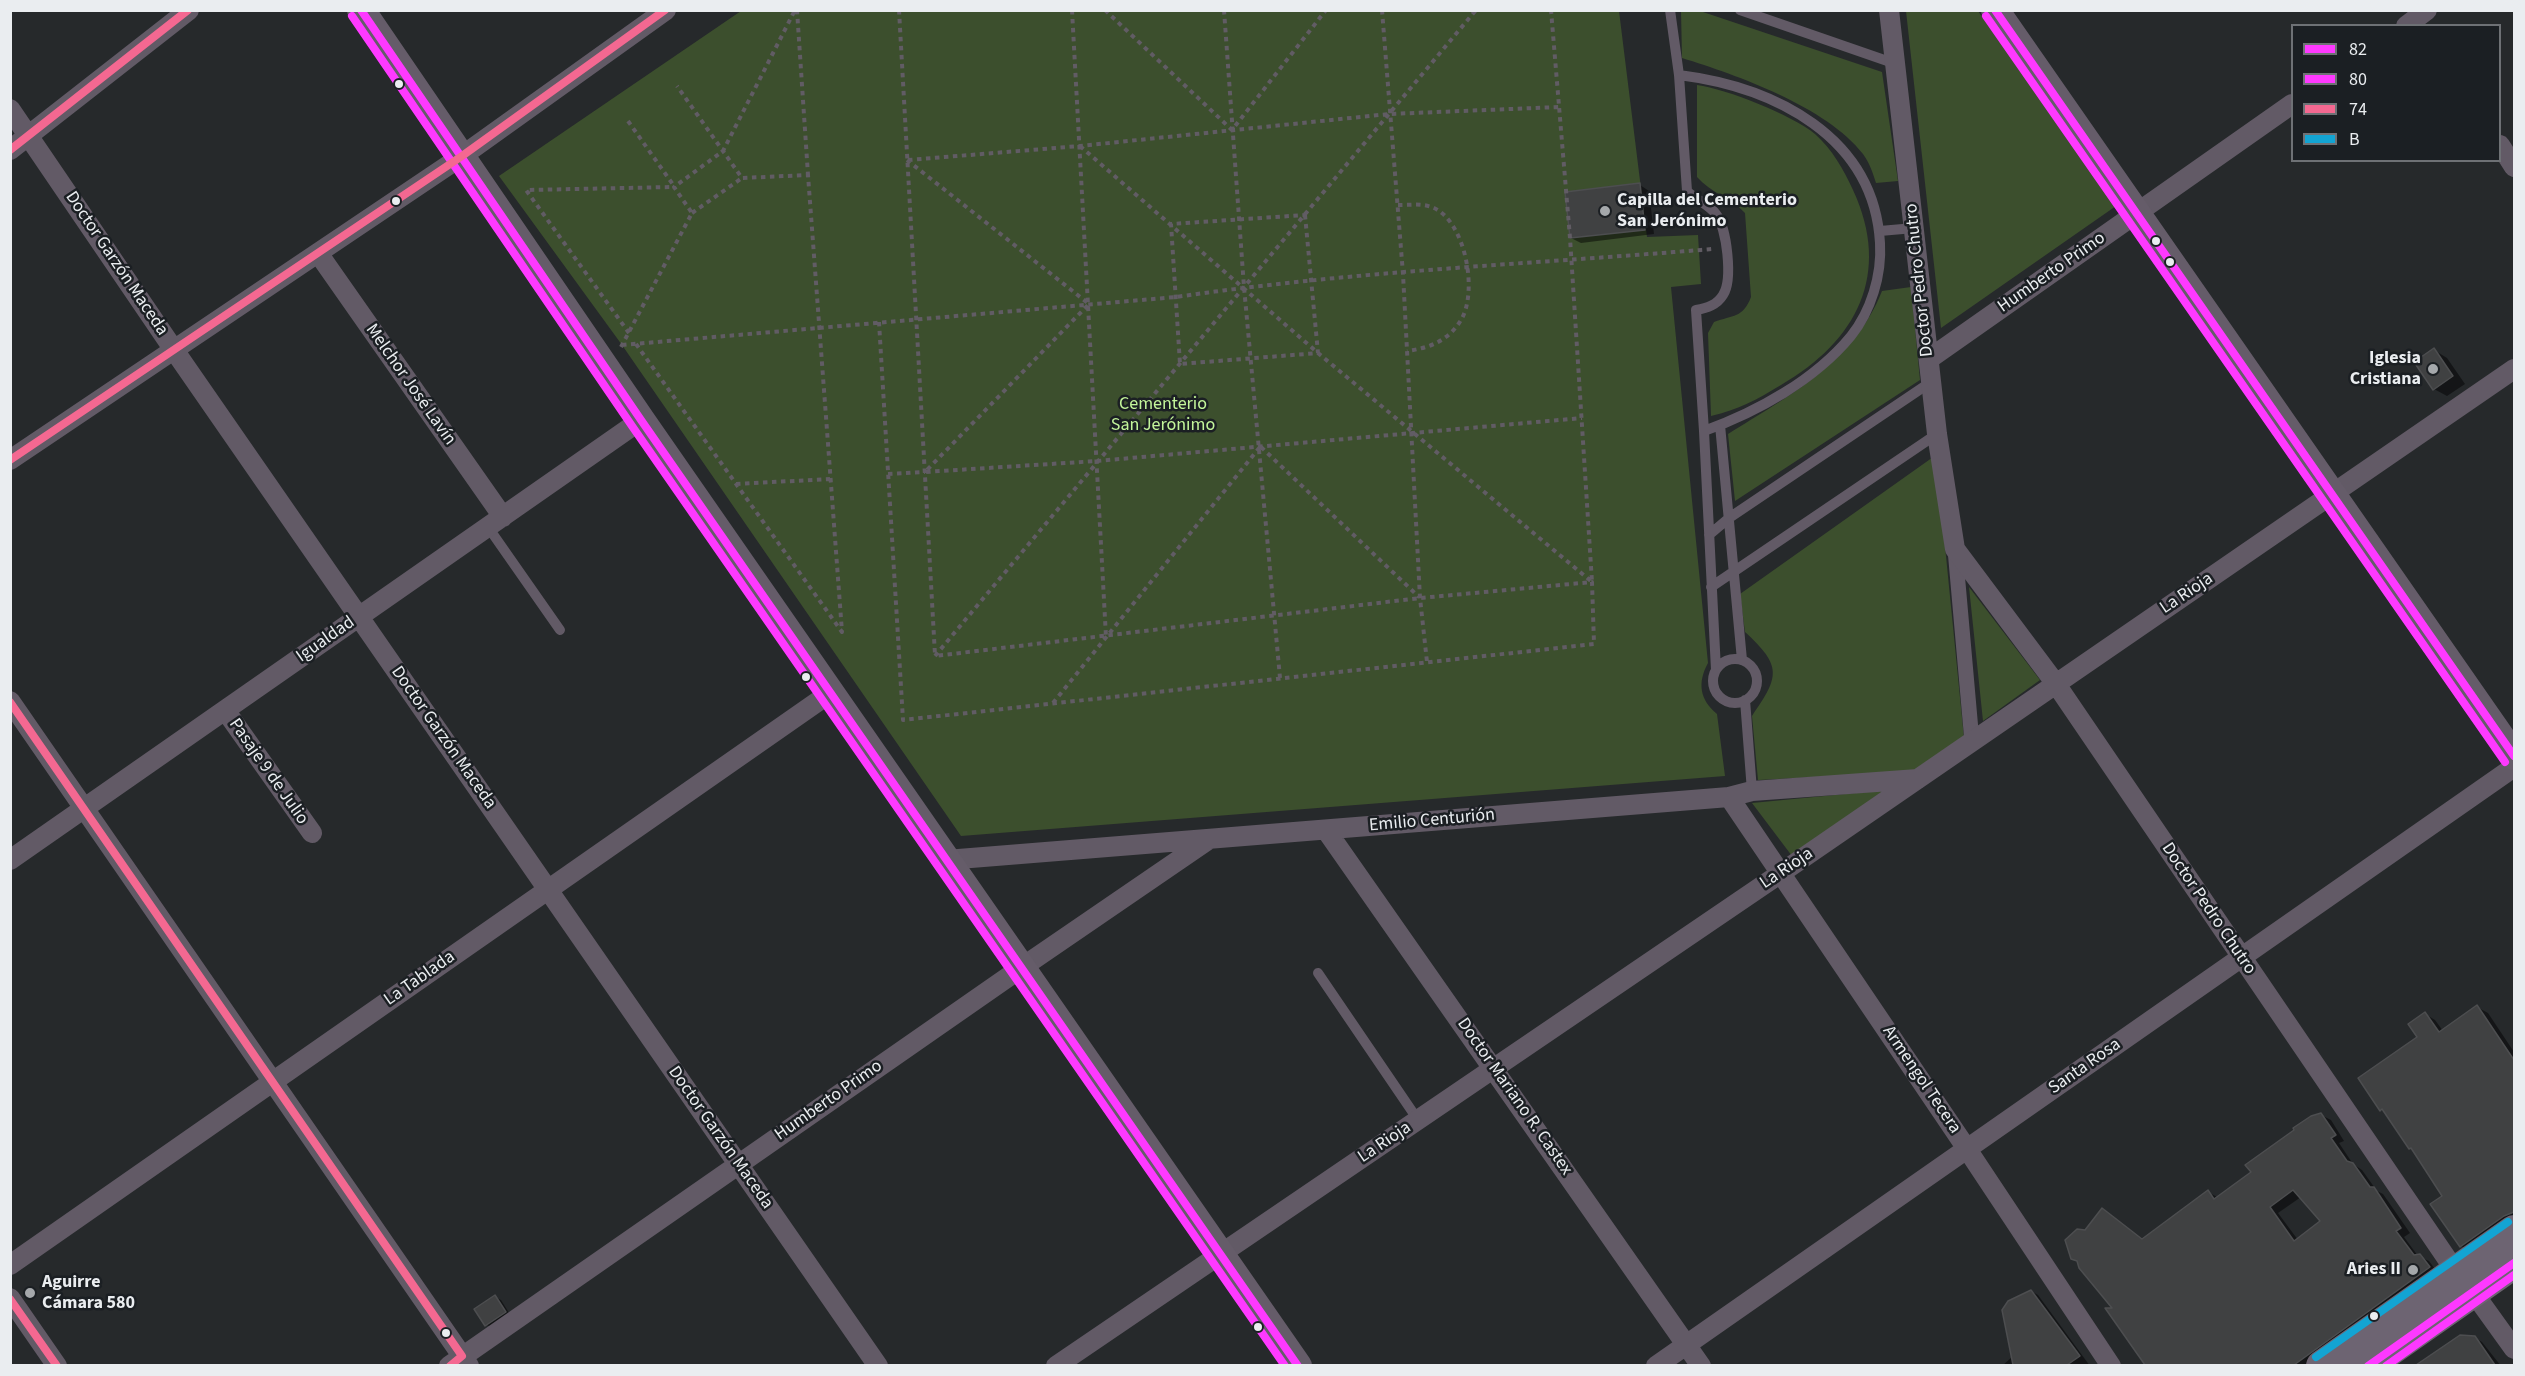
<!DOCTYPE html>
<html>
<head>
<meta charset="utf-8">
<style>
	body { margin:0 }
	#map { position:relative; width:2525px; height:1376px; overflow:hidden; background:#26292b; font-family:"Source Sans 3",sans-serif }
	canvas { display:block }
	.frame { position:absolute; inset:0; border:12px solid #eaedf0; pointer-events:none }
	.legend { position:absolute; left:2291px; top:24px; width:210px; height:138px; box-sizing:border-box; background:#1b1f23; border:2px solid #6e7175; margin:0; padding:8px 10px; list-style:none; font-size:18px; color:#eaedf0 }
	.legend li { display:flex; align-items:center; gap:12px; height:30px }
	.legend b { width:30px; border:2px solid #6e7175 }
</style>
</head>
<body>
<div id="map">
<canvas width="2525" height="1376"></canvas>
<div class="frame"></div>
<ul class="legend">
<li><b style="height:8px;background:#fe39ff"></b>82</li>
<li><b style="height:8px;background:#fe39ff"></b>80</li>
<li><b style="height:8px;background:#f46891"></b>74</li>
<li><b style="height:8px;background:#13a4d3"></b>B</li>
</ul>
</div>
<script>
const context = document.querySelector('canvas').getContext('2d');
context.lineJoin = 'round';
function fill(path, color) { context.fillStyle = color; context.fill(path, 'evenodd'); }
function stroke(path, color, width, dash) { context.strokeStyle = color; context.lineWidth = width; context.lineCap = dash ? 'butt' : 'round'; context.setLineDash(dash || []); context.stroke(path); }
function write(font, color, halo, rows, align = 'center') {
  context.font = font + ' "Source Sans 3",sans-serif'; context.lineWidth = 5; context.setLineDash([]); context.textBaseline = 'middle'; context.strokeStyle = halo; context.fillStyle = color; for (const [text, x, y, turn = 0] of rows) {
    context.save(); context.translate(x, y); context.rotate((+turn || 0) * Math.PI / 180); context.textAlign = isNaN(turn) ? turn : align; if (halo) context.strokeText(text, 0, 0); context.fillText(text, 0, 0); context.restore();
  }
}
fill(new Path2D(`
	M741,11H1619L1647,237L1698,235L1701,284L1671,287L1708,663C1697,683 1700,700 1717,714L1725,776L961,836L622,345L499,176Z
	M1681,11H1700L1882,72L1898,181L1876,183C1873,173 1869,162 1863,154C1827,107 1737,75 1682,58Z
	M1906,11H1978L2116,206L1941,328Z
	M1697,85C1727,89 1792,115 1815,134C1832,149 1844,170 1853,190C1892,274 1857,341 1781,385C1758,399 1738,410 1711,416L1708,333L1714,322C1733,315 1743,318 1751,297L1745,213C1731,198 1711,193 1697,177Z
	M1911,287L1920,380L1735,501L1728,434C1789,396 1854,362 1882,291Z
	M1936,455L1964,738L1915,772L1758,780L1752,716C1780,676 1782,666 1745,632L1740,594Z
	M1969,587L2040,680L1983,721Z
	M1887,790L1792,856L1752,803Z`), '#3c4f2d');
fill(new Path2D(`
	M1640,185L1649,191L1654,234L1581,243L1571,238Z
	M2434,350L2447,358L2465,384L2447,396L2434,389Z
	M2477,1007L2488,1013L2514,1052V1222L2472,1252L2461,1246L2444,1196L2414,1150L2386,1113L2381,1110L2420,1038L2425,1014L2435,1020L2443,1031Z
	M2321,1115L2331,1120L2344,1141L2339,1143L2353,1164L2362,1170L2377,1191L2383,1194L2410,1233L2404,1237L2418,1256L2429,1261L2438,1273L2310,1366H2145L2108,1310H2115L2086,1232L2111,1215L2143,1239L2208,1192L2217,1197L2253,1173ZM2301,1197L2322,1222L2298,1240L2278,1213Z
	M2031,1291L2038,1295L2090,1366H2002L2013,1356Z
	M495,1297L501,1300L511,1316L493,1328L487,1325Z
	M2461,1337L2475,1338L2482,1342L2501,1366H2420Z`), '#0007');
const building = new Path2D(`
	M1640,183L1645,230L1570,238L1565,192Z
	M2434,348L2453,376L2433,390L2414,362Z
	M2477,1005L2514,1060V1212L2504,1216L2460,1247L2430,1204L2442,1196L2411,1148L2409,1149L2382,1109L2380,1111L2358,1078L2417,1037L2408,1024L2425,1012L2439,1032Z
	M2321,1113L2336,1135L2331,1138L2347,1161L2353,1163L2370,1187H2374L2401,1228L2396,1231L2414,1255L2420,1254L2430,1267L2294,1365H2145L2105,1308H2112L2079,1268L2077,1261L2071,1259L2065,1240L2077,1229L2085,1230L2102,1208L2142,1239L2208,1190L2214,1199L2251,1172L2245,1165L2294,1130L2293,1128L2311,1116ZM2293,1190L2320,1221L2294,1241L2270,1207Z
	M2031,1290L2080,1356L2067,1365H2013L2002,1310L2008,1301Z
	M495,1295L506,1312L485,1326L474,1309Z
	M2460,1335L2475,1336L2495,1365H2416Z`);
fill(building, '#404142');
stroke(building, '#4d4e50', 1.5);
stroke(new Path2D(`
	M797,10L808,175
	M899,10L935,655
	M1072,10L1106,637
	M1105,10L1232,130L1326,10
	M1224,10L1244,287L1280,678
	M1382,10L1403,274L1420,598L1427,662
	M628,121L674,186
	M1080,146L1318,353L1592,582L1570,238L1551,10
	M907,160L1089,304L925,472L1097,461L1582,418
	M908,160L1080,146L1389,114L1559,107
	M1398,205C1410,205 1423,203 1434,208C1466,223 1478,292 1461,320C1449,340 1430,348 1407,351
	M692,213L742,178
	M1305,215L1318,353L1180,364L1171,224Z
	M879,322L903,720L1594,644L1592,582L1420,598L935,656
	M629,333L526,190L674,187
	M636,344L842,632L808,175L742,178L677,86
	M622,345L1176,297C1353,271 1533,264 1712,249
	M621,347L692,213L674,187L723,151L795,10
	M1261,447L1419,597
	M888,474L925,472
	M736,484L830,479
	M935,656L1476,10
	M1053,703L1260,447`), '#615c64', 4, [4.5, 4.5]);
stroke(new Path2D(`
	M1670,10L1679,75
	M1740,10L1896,64
	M1679,75C1774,87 1874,136 1880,243C1882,275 1871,311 1851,336C1815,380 1757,412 1704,431L1696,310C1707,308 1717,305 1723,295C1733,280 1727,228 1716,214C1708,204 1696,200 1687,191Z
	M1880,231L1914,228
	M1720,425L1742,660
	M1704,431L1716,670
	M488,527L560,630
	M1709,535L1729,518L1931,382
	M1711,587L1937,434
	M1713 681a22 22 0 1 1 44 0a22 22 0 1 1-44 0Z
	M1745,700L1752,791
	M1318,973L1418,1120`), '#625a66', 10);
stroke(new Path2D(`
	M1955,549L1972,742`), '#625a66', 15);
stroke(new Path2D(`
	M1889,10L1937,434L1955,549L2056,684L2456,1272
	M2406,26L2427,10
	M10,109L174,350L878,1366
	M2500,145L2514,167
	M10,150L189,10
	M318,253L503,517
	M1929,359L2292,104
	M10,460L462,156L666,10
	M10,701L469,1366
	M225,710L312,833
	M1729,797L1967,1149L2111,1366
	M1326,830L1701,1366
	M10,860L641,420
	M946,860L1729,797L1752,791L1918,779
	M10,1265L830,693
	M2473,1292L2514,1349
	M10,1298L57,1366
	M449,1366L1021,968L1208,840
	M1056,1366L1781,873L2514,369
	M1656,1366L2514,767`), '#625a66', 20);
stroke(new Path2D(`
	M361,10L641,420L1298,1366
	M1995,10L2514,756`), '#655c69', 28);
stroke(new Path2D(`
	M2322,1366L2514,1231
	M2367,1366L2514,1263`), '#6d6472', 32);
stroke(new Path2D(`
	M361,10L641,420L1298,1366
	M1995,10L2514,756
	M2368,1366L2514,1263`), '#fe39ff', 8);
stroke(new Path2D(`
	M352,16L632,426L1285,1366
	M1986,16L2505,762
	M2386,1366L2514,1275`), '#fe39ff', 8);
stroke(new Path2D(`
	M10,150L188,10
	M10,460L462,156L665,10
	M10,702L462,1356L450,1366
	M10,1299L57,1366`), '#f46891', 8);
stroke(new Path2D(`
	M2316,1357L2508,1222`), '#13a4d3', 8);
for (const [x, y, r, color] of [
	[399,84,5,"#eaedf0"],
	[396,201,5,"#eaedf0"],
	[1605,211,6,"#a5a8ab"],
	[2156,241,5,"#eaedf0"],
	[2170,262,5,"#eaedf0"],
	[2433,369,6,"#a5a8ab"],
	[806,677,5,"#eaedf0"],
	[2413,1270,6,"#a5a8ab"],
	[30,1293,6,"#a5a8ab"],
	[2374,1316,5,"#eaedf0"],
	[1258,1327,5,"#eaedf0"],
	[446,1333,5,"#eaedf0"]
]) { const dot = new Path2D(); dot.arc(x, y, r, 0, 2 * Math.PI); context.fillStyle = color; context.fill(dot); stroke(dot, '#1b1f23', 2); }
write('bold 18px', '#eaedf0', '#1b1f23', [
	["Capilla del Cementerio",1617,201],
	["San Jerónimo",1617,222],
	["Iglesia",2421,359,"right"],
	["Cristiana",2421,380,"right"],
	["Aries II",2401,1270,"right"],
	["Aguirre",42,1283],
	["Cámara 580",42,1304]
], 'left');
write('18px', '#eaedf0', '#1b1f23', [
	["Doctor Garzón Maceda",116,264,56],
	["Humberto Primo",2052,273,-35],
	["Doctor Pedro Chutro",1920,280,-96],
	["Melchor José Lavín",410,385,55],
	["La Rioja",2187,594,-34],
	["Igualdad",326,640,-35],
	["Doctor Garzón Maceda",443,738,55],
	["Pasaje 9 de Julio",268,772,55],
	["Emilio Centurión",1432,821,-5],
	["La Rioja",1787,869,-34],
	["Doctor Pedro Chutro",2208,909,56],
	["La Tablada",420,979,-35],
	["Santa Rosa",2085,1067,-35],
	["Armengol Tecera",1921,1080,56],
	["Doctor Mariano R. Castex",1514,1097,55],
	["Humberto Primo",829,1101,-35],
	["Doctor Garzón Maceda",720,1138,55],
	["La Rioja",1385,1143,-34]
]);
write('18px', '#c3f59a', '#1b1f23', [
	["Cementerio",1163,405],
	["San Jerónimo",1163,426]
]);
</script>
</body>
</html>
